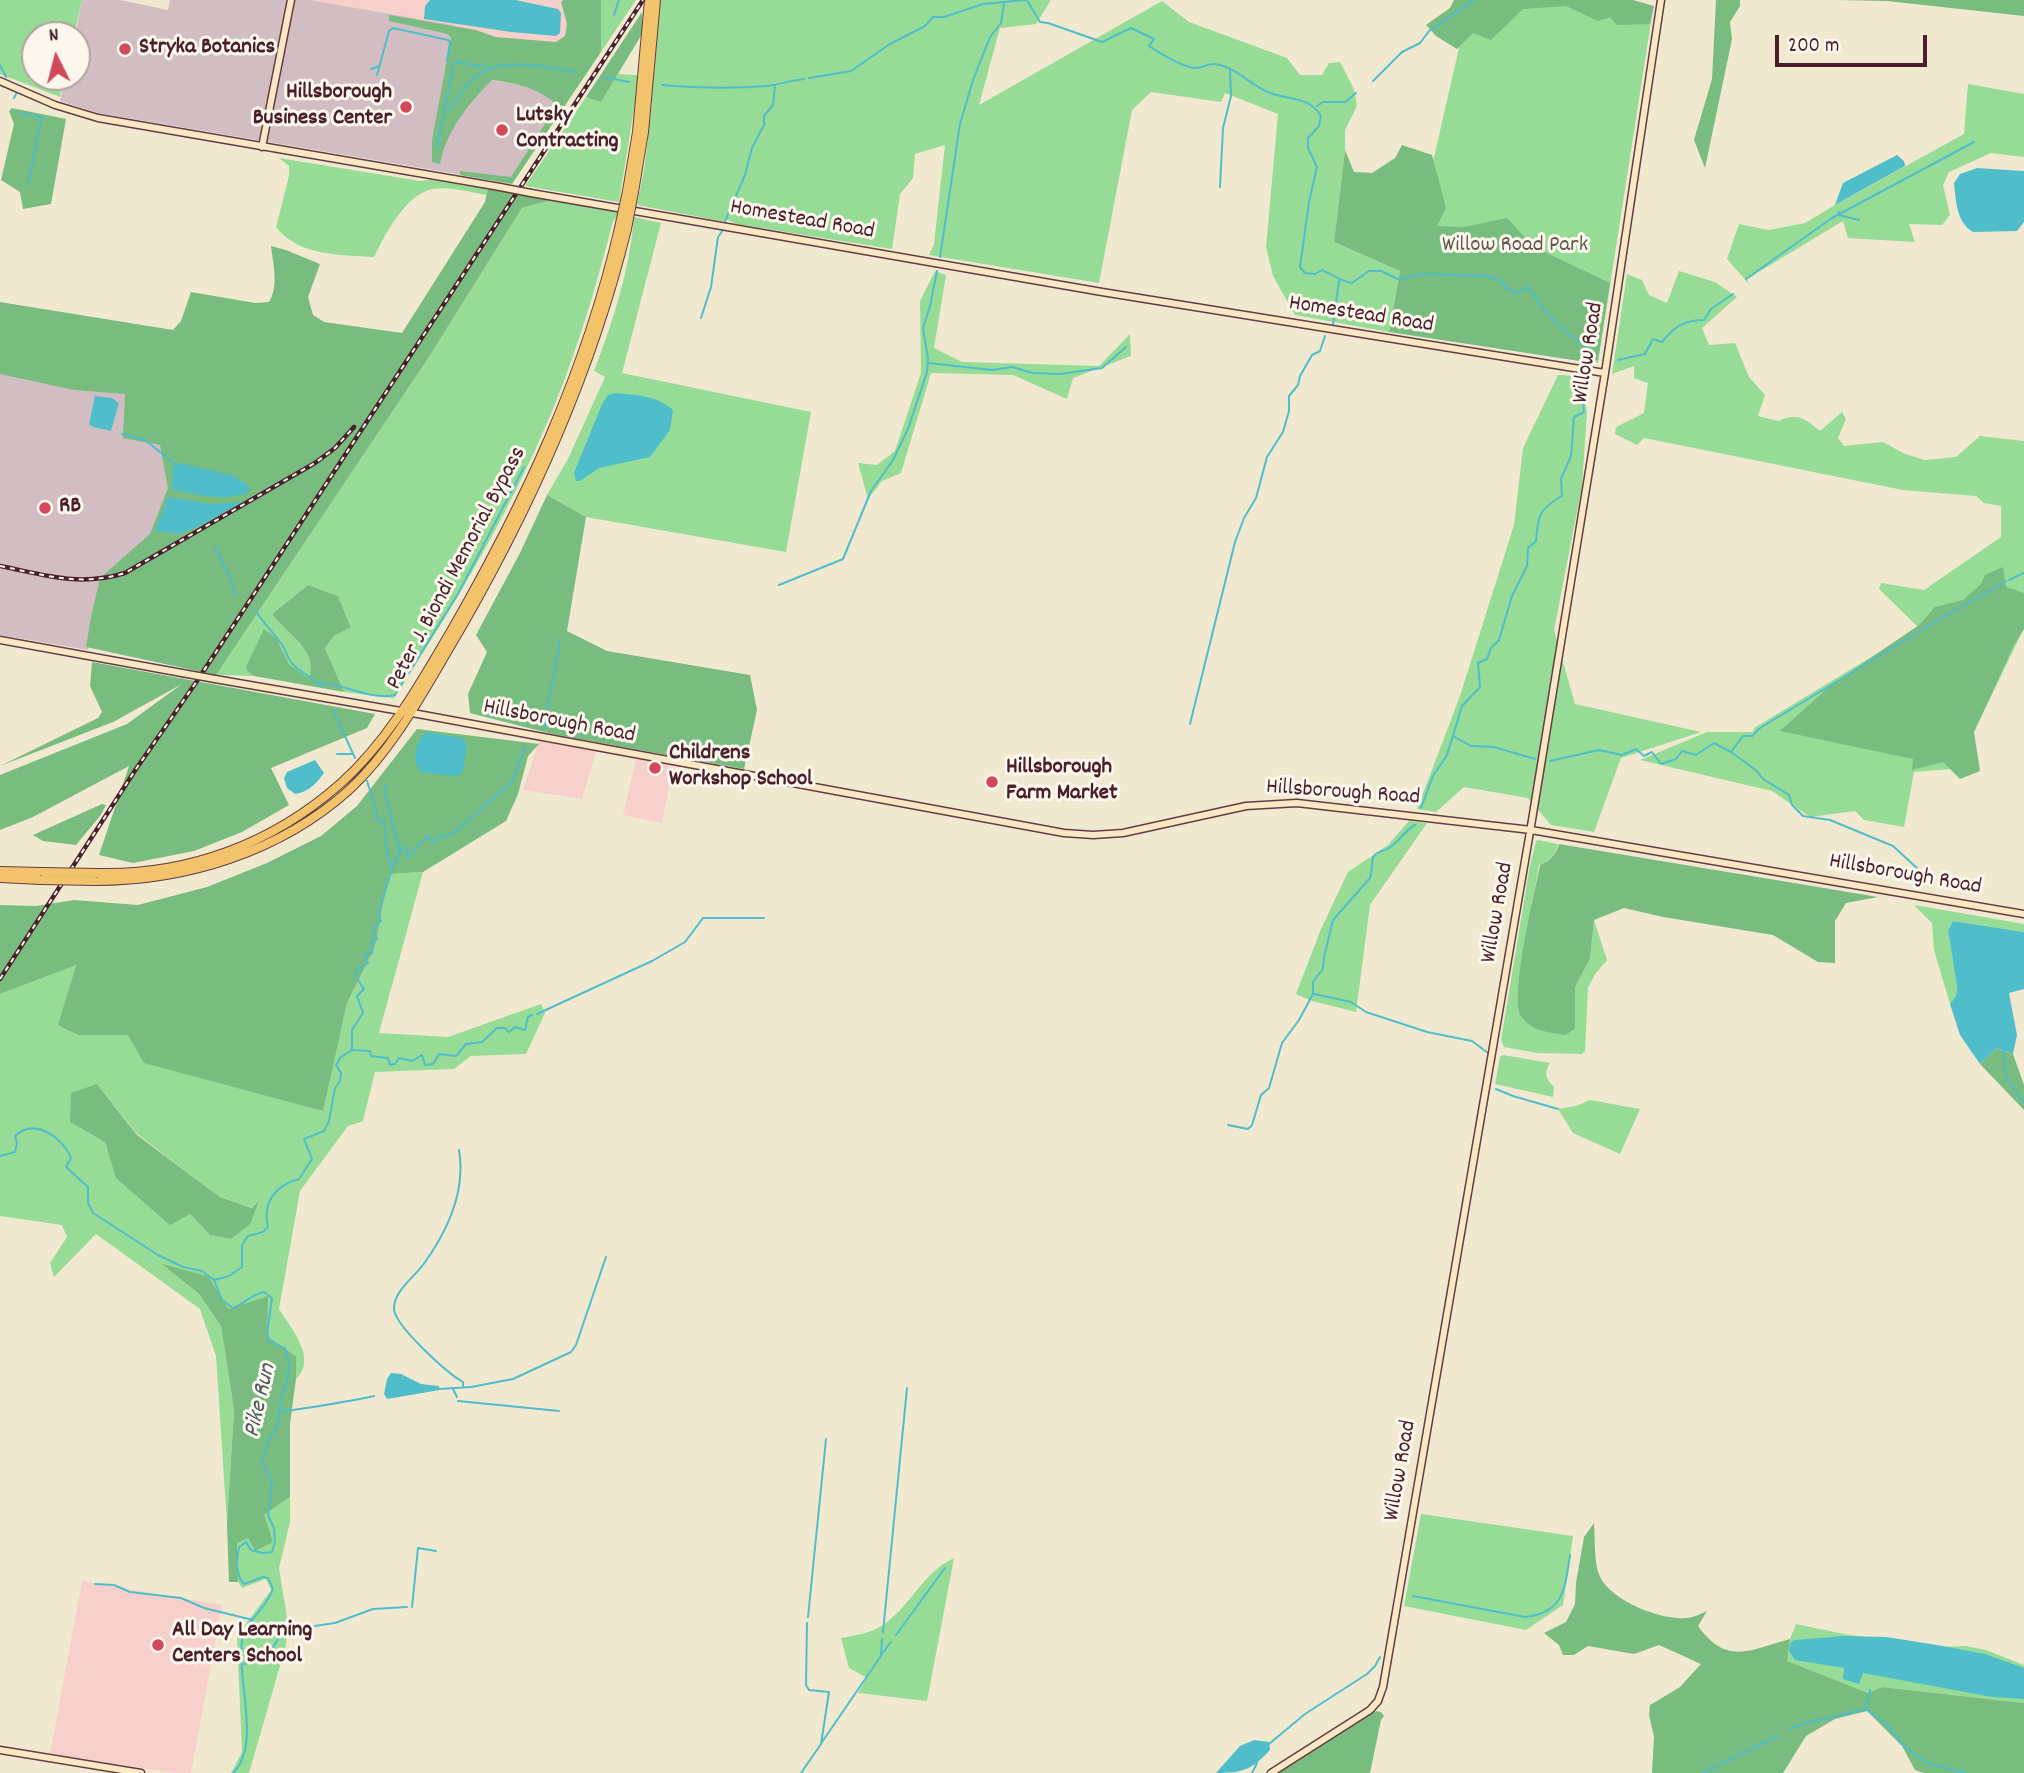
<!DOCTYPE html>
<html>
<head>
<meta charset="utf-8">
<style>
	body { margin:0 }
	#map { position:relative; width:2024px; height:1773px; overflow:hidden; background:#f0e9d0; font-family:Dekko,sans-serif }
	canvas { display:block }
	.north { position:absolute; left:21px; top:21px; width:70px; height:70px; box-sizing:border-box; background:#fbf7ec; border:2px solid #b4a19f; border-radius:50%; rotate:354deg; font-size:19px; font-weight:700; line-height:28px; text-align:center; color:#4a1f2b }
	.north::after { content:''; display:block; margin:auto; width:24px; height:32px; background:#d1495b; clip-path:polygon(50% 0,100% 100%,50% 72%,0 100%) }
	.scale { position:absolute; left:1775px; top:35px; width:152px; height:32px; box-sizing:border-box; border:4px solid #4a1f2b; border-top:0; padding-left:9px; font-size:21px; line-height:24px; white-space:nowrap; color:#4a1f2b; -webkit-text-stroke:5px #fbf7ec; paint-order:stroke }
</style>
</head>
<body>
<div id="map">
<canvas width="2024" height="1773"></canvas>
<div class="north">N</div>
<div class="scale">200 m</div>
</div>
<script>
const context = document.querySelector('canvas').getContext('2d');
context.lineJoin = 'round';
function fill(path, color) { context.fillStyle = color; context.fill(path, 'evenodd'); }
function stroke(path, color, width, dash) { context.strokeStyle = color; context.lineWidth = width; context.lineCap = dash ? 'butt' : 'round'; context.setLineDash(dash || []); context.stroke(path); }
function write(font, color, halo, rows, align = 'center') {
  context.font = font + ' Dekko,sans-serif'; context.lineWidth = 6; context.setLineDash([]); context.textBaseline = 'middle'; context.strokeStyle = halo; context.fillStyle = color; for (const [text, x, y, turn = 0] of rows) {
    context.save(); context.translate(x, y); context.rotate((+turn || 0) * Math.PI / 180); context.textAlign = isNaN(turn) ? turn : align; if (halo) context.strokeText(text, 0, 0); context.fillText(text, 0, 0); context.restore();
  }
}
fill(new Path2D(`
	M310,0H588L570,92L447,74L454,25Z
	M539,741L596,751L582,799L523,790Z
	M636,759L673,766L662,823L623,815Z
	M82,1581L222,1605L191,1773H174L50,1754Z`), '#f7d0cb');
fill(new Path2D(`
	M82,0H120L168,10L170,0H310L454,25L448,74L570,92L510,183L98,113L60,101L65,77H77V35H75Z
	M0,367L132,393L177,448L161,537L100,587L88,650L0,635Z`), '#d2bec2');
fill(new Path2D(`
	M0,0H82L74,35H35V77H64L60,97L0,74Z
	M601,0H636L601,52Z
	M660,0H1051L1036,24L1000,28L979,105L1162,1L1189,22L1287,58L1300,75H1322L1329,63L1340,62L1354,89L1357,106L1345,130V150L1334,242L1400,271L1389,332L1295,315L1273,276L1266,247L1278,114L1225,93L1221,102L1151,92L1132,110L1099,283L929,255L934,244L945,145L915,154L913,178L900,194L892,249L736,224L728,220L721,221L637,205L645,164L652,102H635L619,202L525,186L586,97L601,101L618,74L654,76Z
	M1470,0L1653,9L1598,363L1394,332Z
	M1968,84L2024,94V157L1991,153L1949,172L1943,185L1950,215L1942,225L1909,224L1915,242L1848,238L1843,221L1747,279L1749,284L1727,259L1739,224L1769,230L1805,223L1835,205L1964,134Z
	M279,158L420,181L430,180L488,189L487,195C469,192 450,186 433,189C405,194 385,235 374,257C341,255 298,256 276,227L289,176V166Z
	M551,200L618,211L616,218L613,221C594,295 572,369 540,439C501,527 447,617 394,698L344,692L325,648L334,636L351,626L338,596L308,585L272,614C285,633 316,646 310,675L307,678L289,664L277,639L264,630L248,672L254,676L216,675L429,357L522,208Z
	M634,217L661,223L622,373L811,412L786,552L586,517L547,495L569,457L605,377L594,371C613,322 630,268 634,217Z
	M935,271L946,275L934,348L962,362L1099,366L1130,334L1131,356L1073,378L1067,399L1013,375L931,373L901,473L882,481L868,499L858,463L877,465L895,451L921,373L920,301Z
	M1679,271L1715,282L1737,297L1702,328L1709,345L1735,343L1749,377L1765,395L1758,416L1778,421C1797,412 1806,419 1820,431L1842,412L1846,419L1838,438L1844,446L1883,442L1905,454L1925,460L1956,457L1980,436L2024,441V628L1974,732L1973,767L1914,772L1904,827L1864,820L1855,811L1810,817L1772,791L1640,760L1707,732H1753L1754,728L1919,628L1879,589L1881,583L1924,590L2001,537V506L1984,503L1976,496L1903,490L1644,438L1637,445L1615,434L1616,427L1644,413L1648,383L1634,378V366L1612,374L1627,274L1642,280L1649,295L1667,303Z
	M1558,375L1580,376L1587,412L1582,486L1554,630L1575,704L1701,732L1621,758L1594,832L1551,825L1528,798L1464,787L1436,812L1417,809L1460,696L1514,525L1523,448Z
	M1409,821L1427,823L1370,905L1356,1012L1312,1001L1296,994L1321,929L1348,872L1388,845Z
	M1538,840L1558,844C1556,855 1549,860 1539,865L1518,984L1574,1029L1575,987L1590,959L1594,920L1607,960L1595,974L1588,988L1585,1051L1582,1054L1537,1053L1504,1047L1501,1040L1530,865L1536,841Z
	M423,872L379,1033L448,1037L541,1004L545,1013L526,1054L471,1056L454,1069L375,1072L363,1121L348,1126L300,1191L279,1309C291,1329 318,1358 296,1379V1356L229,1309L208,1276L164,1265L199,1294L221,1326L234,1410L227,1524L216,1356L200,1309L96,1234L54,1277L50,1263L67,1237L62,1225L0,1216V994L76,964L59,1025L78,1035H128L322,1111L347,1003L375,947L389,874ZM97,1084L137,1134L220,1197L253,1208L257,1203L231,1239L210,1235L190,1214L117,1178L105,1142Z
	M1914,905L2024,924V932L1953,921L1948,930L1957,987L1956,996L1950,1004L1934,950L1932,923Z
	M1503,1055L1550,1063C1543,1074 1546,1078 1554,1087L1553,1097L1495,1084L1500,1057Z
	M1590,1100L1640,1109L1620,1154L1573,1133L1558,1109L1576,1106Z
	M290,1497V1522L279,1568L287,1617L286,1645L249,1773H231L242,1752L237,1636L271,1590L266,1579L242,1588L238,1582L237,1543L248,1537L264,1515Z
	M1421,1514L1573,1536L1563,1605L1526,1630L1404,1606Z
	M954,1558L927,1701L858,1693L867,1678L849,1668L841,1638C857,1635 874,1633 887,1622C912,1603 925,1571 954,1558Z
	M1796,1624L1844,1634L1937,1647L1966,1646L1986,1650L2024,1665V1703L1882,1687L1868,1693L1786,1661L1790,1639Z`), '#96dc96');
fill(new Path2D(`
	M563,0H601V52L512,184L460,175V171L511,177L557,105C539,88 516,83 492,80C469,103 446,131 440,164L432,162V140L451,38L448,34L389,21V15L476,30L496,37L556,42L565,36L567,24L561,2Z
	M1454,0H1633L1654,6L1650,24L1617,25L1610,17L1598,21L1566,6L1523,9L1491,40L1473,33L1457,49L1436,36L1426,25L1450,8Z
	M1716,0H1740V6L1730,22L1732,39L1705,168L1694,140L1712,79Z
	M1836,0H2024V16L1887,1Z
	M642,12V34L601,102L586,97Z
	M12,108L66,119L51,204L23,209L20,192L1,180L14,124L9,111Z
	M1402,145L1432,155L1446,208L1437,226L1464,227L1507,218L1534,247L1610,283L1598,360L1586,362L1389,332L1400,271L1334,242L1345,150L1354,172L1372,173L1395,158Z
	M488,189L551,200L522,208L429,357L216,675L86,647L91,617L100,578L150,534L168,488L160,445L123,438L125,394L74,390L0,374V302L173,330L181,321L191,292L255,303L269,302C279,286 273,264 271,246L286,250L320,264L308,297L313,315L324,322L402,333L485,202Z
	M547,495L586,517L567,631L607,651L750,675L757,710L744,769L552,734L470,713L468,694L487,652L476,635L520,553Z
	M2003,567L2006,587L2024,593V629L2014,645L1974,732L1980,771L1960,779L1943,762L1912,770L1913,759L1780,731L1831,685L1919,625L1935,607L1963,600L1981,584L1985,575Z
	M308,585L338,596L351,627L334,636L325,648L344,692L254,676L248,672L246,667L264,629L277,639L289,664L307,677L310,675C316,647 285,633 272,614Z
	M92,662L375,714L367,728L271,768L289,805L242,832L194,851L133,863L99,855L129,766L33,817L0,830V775L127,724L182,684L113,722L0,766L98,718L102,712L90,686Z
	M417,729L539,744L528,756L518,794L506,821L423,872L389,874L375,947L347,1003L323,1111L144,1063L128,1035H78L58,1025L76,965L0,994V905L36,906L74,900L138,905L207,887L267,863L321,836L357,806Z
	M102,804L106,805L100,816L76,845L43,841L33,835Z
	M1559,844L1878,897L1846,903L1835,921V963L1818,962L1773,935L1663,917L1624,908L1594,920L1590,959L1575,987V1029L1565,1035C1548,1032 1531,1031 1521,1016C1509,996 1535,892 1540,865C1550,860 1556,855 1559,844Z
	M1997,1048L2013,1054L2024,1085V1110L1980,1064Z
	M97,1084L137,1135L220,1197L252,1208L259,1201L250,1224L231,1239L210,1235L190,1214L170,1225L116,1178L105,1142L70,1122L71,1093Z
	M162,1264L208,1276L229,1309L268,1296L267,1336L296,1356V1379L290,1424V1497L264,1515L273,1542L255,1551L248,1538L237,1543L238,1582H229L227,1524L234,1410L221,1326L199,1294Z
	M1594,1523C1595,1538 1594,1557 1598,1572C1607,1600 1659,1620 1686,1618C1693,1618 1700,1614 1707,1611L1698,1626C1727,1666 1749,1650 1790,1639L1787,1661L1868,1693L1882,1687L2024,1703V1773H1924L1915,1770L1902,1746L1867,1711L1835,1719L1806,1736L1783,1773H1652L1654,1737L1649,1715L1650,1705L1680,1687L1701,1664L1659,1645L1634,1654L1588,1646L1574,1655H1563L1559,1645L1544,1633L1566,1622L1575,1604L1576,1583L1584,1537Z
	M1376,1711L1381,1712L1384,1716L1381,1720L1370,1773H1278Z`), '#78bc7f');
fill(new Path2D(`
	M430,0H515L558,9L561,13L560,33L556,36L511,32L424,19L425,6Z
	M1897,155L1904,161L1905,166L1835,205L1843,183Z
	M1977,168L2024,171V222L2017,231L1973,232C1956,222 1956,200 1954,183L1960,174Z
	M614,393C636,395 656,395 673,410L670,430L650,457L599,468L580,481H576L574,473L602,404L608,395Z
	M95,396L112,398L119,403L111,431L93,427L89,424Z
	M181,463L234,476L250,487L247,493C222,501 197,495 172,489L173,465Z
	M168,497L211,504L242,502L198,527L178,534L155,531Z
	M426,732L463,738L467,747L462,774L453,776L420,772C412,758 415,742 426,732Z
	M315,760L324,773C316,784 308,792 295,794L287,788L284,778L287,772Z
	M1953,921L2024,932V989L2009,993L2017,1035L2013,1054L1997,1048L1980,1064L1960,1035L1950,1004L1956,996L1957,987L1948,930Z
	M391,1373L401,1374L421,1384L439,1386L440,1390L387,1399L384,1394L387,1379Z
	M1843,1636L1886,1637L1937,1645L1985,1654L2024,1668V1699L1992,1697L1863,1673L1859,1684L1843,1679L1844,1668L1795,1660L1789,1651L1791,1642L1795,1640Z
	M1254,1740L1269,1742L1270,1750C1252,1770 1242,1773 1216,1773L1240,1746Z`), '#50bdca');
stroke(new Path2D(`
	M1027,0L1040,22L1048,23L1102,42L1131,28L1154,39L1149,46C1162,54 1178,65 1194,68C1201,69 1208,63 1215,64C1236,67 1250,85 1268,92C1289,101 1308,95 1321,116L1319,126L1308,138V148L1317,167L1309,202L1300,267L1305,273L1315,274L1322,270C1333,275 1340,281 1352,283L1369,271H1381L1398,279L1423,274L1487,276L1499,280L1509,290L1517,293L1528,287C1548,317 1561,330 1591,351L1593,356L1589,364
	M614,15L619,0
	M0,65L6,77
	M371,69L379,66
	M377,75L389,31L393,28L448,40L450,42L447,61
	M604,77L629,82
	M809,78L851,71L890,44L925,26L933,17H944L983,4L1025,0
	M1373,81L1402,52L1420,43L1429,31L1474,0
	M662,85C697,88 731,89 767,86C779,85 791,80 804,79
	M14,98L16,94
	M1317,106L1323,102H1345L1356,93
	M449,110C456,100 464,87 473,79C500,55 543,67 576,72
	M20,113L42,117L28,184
	M437,147L454,62L488,67
	M1220,187L1223,128L1231,96L1230,71
	M1839,212V215L1859,220
	M725,221L745,175L752,148L764,125V116L773,105L775,85
	M940,257L960,124L973,80L990,37L1001,23L1004,3
	M1746,279L1832,218L1974,142
	M701,318L711,287L718,237L723,230
	M1333,324L1339,281
	M1618,360L1645,354L1653,339L1662,342C1674,327 1684,320 1704,320L1711,309L1733,294
	M928,363L992,370L1012,367L1033,373L1060,374L1102,368L1126,347
	M122,434L145,440L175,464
	M214,546L231,579L235,596
	M2009,580L2024,573
	M779,585L843,559L871,491L893,460L908,429L927,372L928,358L923,328L930,306L937,271
	M255,610C264,623 274,634 283,646C286,651 287,657 291,662C299,673 313,676 321,687
	M1947,615L2006,581
	M319,683C341,682 370,701 395,695L458,594L524,467
	M333,710L355,758
	M1190,724L1235,542L1244,518L1256,498L1267,457L1283,432L1289,411V396L1298,385L1300,376L1312,355L1320,351L1325,336
	M544,729L560,639
	M1453,736L1471,746L1494,747L1535,759
	M1731,752L1757,771L1763,779L1789,795L1792,805L1803,816L1830,820L1893,846L1931,881
	M337,754H353
	M1550,761L1599,750L1622,755L1636,749L1644,756L1652,752L1661,764L1676,759L1682,751L1696,755L1714,743L1731,752L1743,736H1752L1760,728L1945,616
	M367,781L377,813L376,819L383,821C390,835 381,850 392,865
	M388,785L384,789L400,853
	M1421,808L1433,776L1447,755L1462,706L1480,687L1478,663L1487,659L1491,648L1499,640L1512,596L1527,566L1528,548L1536,541C1538,515 1539,509 1562,496L1561,479L1571,456L1574,417L1584,412L1581,382L1587,377
	M1314,994L1351,1002L1366,1012L1427,1032L1472,1041L1488,1053
	M537,1014L652,961L685,942L703,918H764
	M352,1050L370,1051L371,1056L388,1058L390,1065L395,1064L399,1058L412,1061L422,1055L425,1065L433,1064L439,1054L456,1056L466,1044L482,1042L497,1028H505L509,1032L515,1027L525,1030L528,1017L532,1015
	M2003,1051L2006,1077L2024,1103
	M1496,1089L1513,1096L1558,1109
	M1228,1125L1248,1129L1252,1125L1261,1095L1269,1088L1282,1043L1299,1020L1313,994V982L1323,969L1324,957L1333,920L1370,878C1373,870 1371,860 1374,856C1377,851 1385,851 1389,848C1399,842 1405,830 1415,825
	M459,1150C466,1191 447,1232 423,1265C414,1277 393,1292 394,1309C395,1326 447,1373 463,1382V1387
	M0,1156L15,1152L17,1143L15,1136C35,1117 63,1138 71,1158L66,1167L88,1187V1203L93,1213L158,1255L183,1267L202,1271L214,1280L222,1300L233,1308C244,1304 252,1294 264,1292L272,1298L267,1334L270,1342L285,1348L289,1361L287,1384L281,1397L277,1427L268,1441L262,1462L272,1481L268,1515L274,1528L275,1542L272,1552L263,1553L251,1550L246,1542L239,1547C236,1560 235,1574 244,1584L263,1577L268,1578L273,1589C267,1608 245,1621 242,1640C236,1680 262,1744 233,1773
	M214,1280L229,1276L242,1267V1245L248,1236L263,1232L268,1227C262,1202 276,1185 299,1179L312,1159L304,1139L324,1131L329,1121L335,1088L340,1081L341,1073L336,1065L341,1057L352,1050V1030L363,1013L357,996L364,989L356,977L357,969L368,963L364,955L372,953L371,942L377,939L373,928L381,921L378,914L393,866L403,847L407,848L408,857L414,853L417,846L428,836L433,843L438,837L447,836L455,832L512,782L525,747
	M439,1389L471,1387L513,1379L571,1352L576,1345L606,1257
	M453,1389L457,1397
	M458,1401L559,1411
	M280,1412C312,1407 342,1403 374,1396
	M95,1584L114,1585L130,1592L181,1598L204,1608L253,1620
	M1413,1596L1525,1617C1564,1613 1565,1588 1570,1555
	M412,1607L418,1548L436,1551
	M808,1617L826,1439
	M883,1632L907,1388
	M896,1635L945,1568
	M881,1655L891,1642
	M244,1664L266,1659L278,1639L294,1629L335,1623L373,1609L407,1607
	M1866,1708L1870,1690
	M1790,1729L1798,1725L1866,1709L1886,1724L1905,1747L1927,1763L1966,1773
	M822,1742L881,1656L882,1639
	M1269,1744L1305,1714L1367,1674L1375,1666L1380,1657
	M801,1773L821,1744L829,1692L809,1690L806,1685L807,1623
	M1252,1773L1257,1763
	M1703,1773L1777,1736`), '#50bdca', 2);
const secondary = new Path2D(`
	M0,81L55,105L98,118L500,187
	M262,147L291,0
	M531,193L1102,292L1605,373
	M0,640L182,673
	M215,679L418,714L1064,833L1093,835L1123,833L1246,806L1297,803L1531,830L2024,914
	M0,1750L141,1773
	M1271,1773L1370,1710L1378,1701L1383,1687L1532,820L1605,373L1661,0`);
const highway = new Path2D(`
	M627,191L637,132L649,0
	M634,192L644,132L656,0
	M0,871L43,872
	M98,873C188,875 272,844 340,784C387,742 419,686 451,631C524,504 586,371 619,228
	M0,878L40,880
	M95,881C186,881 280,852 349,790C390,752 419,700 447,652C526,519 590,380 627,229`);
stroke(secondary, '#633d44', 9);
stroke(highway, '#633d44', 10);
stroke(secondary, '#fae7c3', 6);
stroke(highway, '#f2c36a', 8);
const rail = new Path2D(`
	M0,566C45,575 79,587 125,573L315,463L335,448L354,427
	M0,979L136,769L197,681L643,0`);
stroke(rail, '#4a1f2b', 4.5);
stroke(rail, '#fbf7ec', 2, [5]);
const secondaryBridge = new Path2D(`
	M500,187L531,193
	M182,673L215,679`);
const highwayBridge = new Path2D(`
	M619,228L627,191
	M627,229L634,192
	M43,872L98,873
	M40,880L95,881`);
stroke(secondaryBridge, '#633d44', 9, []);
stroke(highwayBridge, '#633d44', 10, []);
stroke(secondaryBridge, '#fae7c3', 6);
stroke(highwayBridge, '#f2c36a', 8);
for (const [x, y, r, color] of [
	[125,49,7,"#d1495b"],
	[406,107,7,"#d1495b"],
	[502,130,7,"#d1495b"],
	[45,508,7,"#d1495b"],
	[655,768,7,"#d1495b"],
	[992,782,7,"#d1495b"],
	[158,1645,7,"#d1495b"]
]) { const dot = new Path2D(); dot.arc(x, y, r, 0, 2 * Math.PI); context.fillStyle = color; context.fill(dot); stroke(dot, '#fbf7ec', 2.5); }
write('bold 23px', '#4a1f2b', '#fbf7ec', [
	["Stryka Botanics",139,49],
	["Hillsborough",392,94,"right"],
	["Business Center",392,120,"right"],
	["Lutsky",516,117],
	["Contracting",516,143],
	["RB",59,508],
	["Childrens",669,755],
	["Workshop School",669,781],
	["Hillsborough",1006,769],
	["Farm Market",1006,795],
	["All Day Learning",172,1632],
	["Centers School",172,1658]
], 'left');
write('23px', '#4a1f2b', '#fbf7ec', [
	["Homestead Road",802,221,10],
	["Homestead Road",1361,316,9],
	["Willow Road",1590,353,-81],
	["Peter J. Biondi Memorial Bypass",458,569,-62],
	["Hillsborough Road",559,723,11],
	["Hillsborough Road",1343,794,4],
	["Hillsborough Road",1905,876,10],
	["Willow Road",1499,913,-80],
	["Willow Road",1402,1471,-80]
]);
write('23px', '#61584b', '#fbf7ec', [
	["Willow Road Park",1515,247]
]);
write('italic 24px', '#4c5663', '#fbf7ec', [
	["Pike Run",262,1401,-77]
]);
</script>
</body>
</html>
